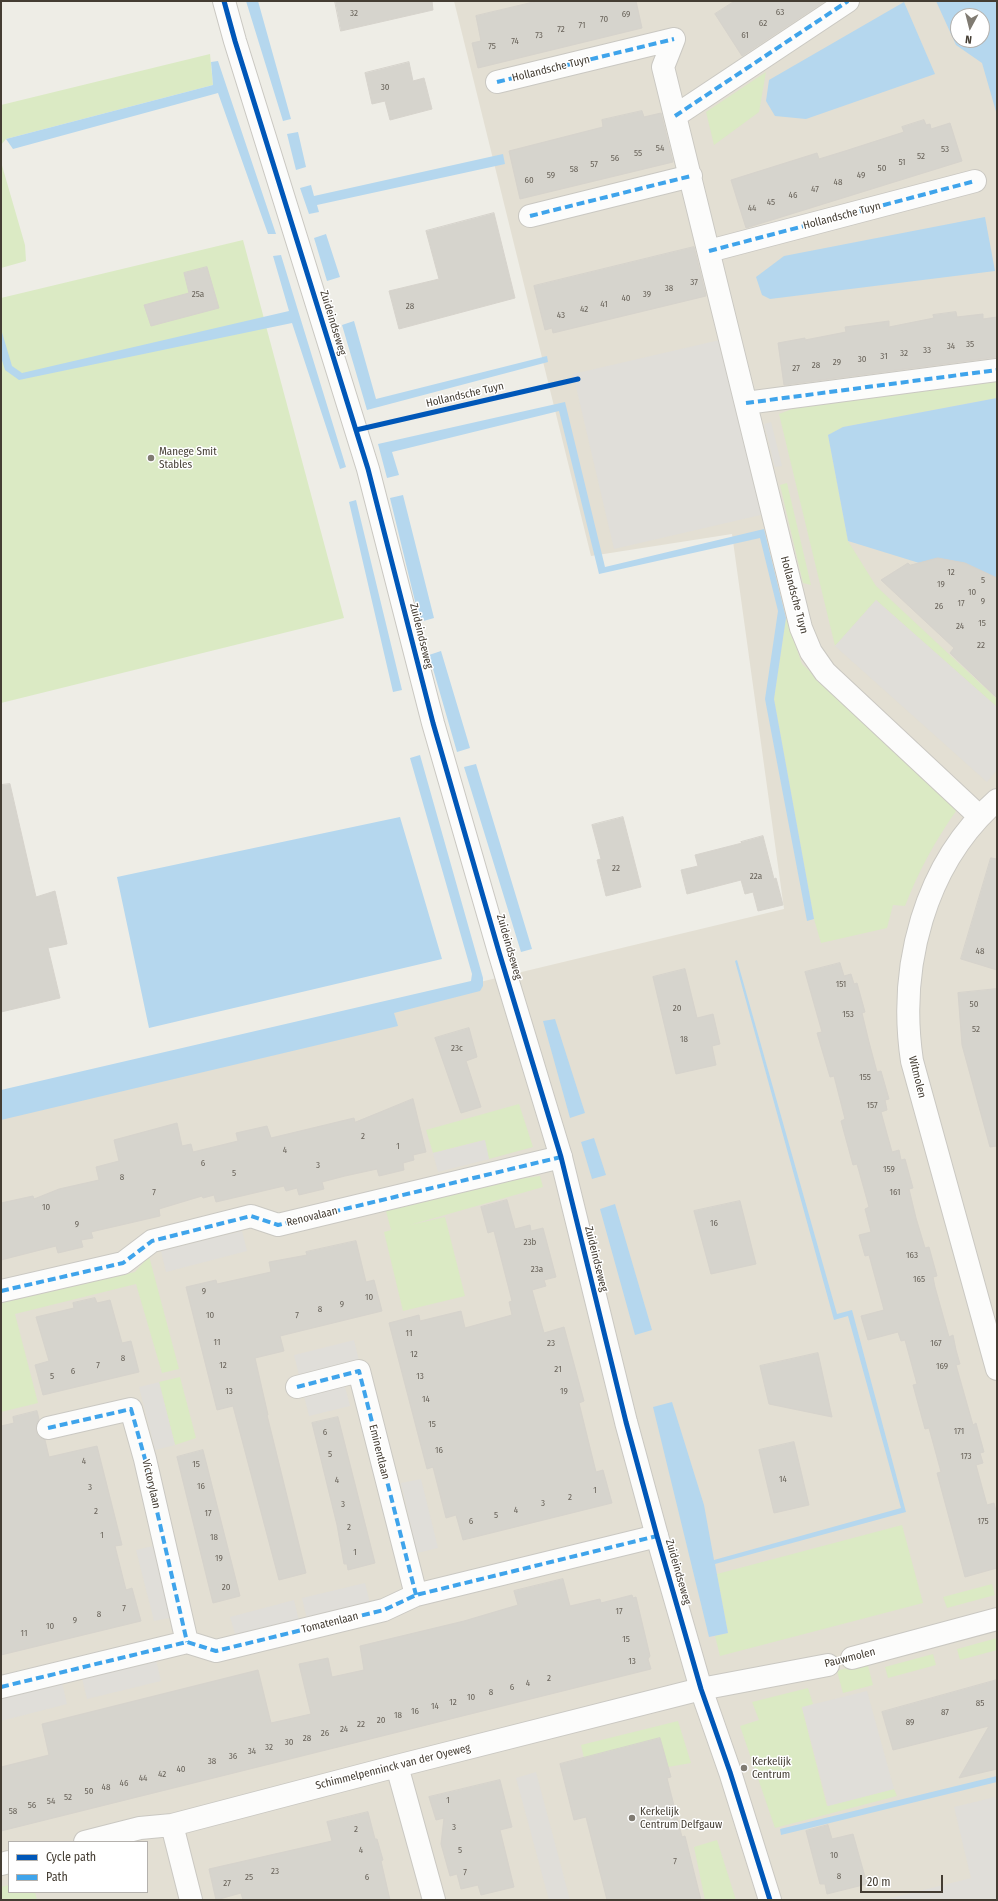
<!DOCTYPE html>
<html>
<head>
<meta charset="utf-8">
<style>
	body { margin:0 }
	#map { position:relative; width:998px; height:1901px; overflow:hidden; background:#eeede6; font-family:"Fira Sans Condensed",sans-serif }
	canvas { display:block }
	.frame { position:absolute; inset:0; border:2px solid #443d33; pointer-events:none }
	.legend { position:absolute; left:8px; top:1841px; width:140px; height:52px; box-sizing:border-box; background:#fff; border:1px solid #b4b1ad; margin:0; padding:5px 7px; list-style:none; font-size:12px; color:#443d33 }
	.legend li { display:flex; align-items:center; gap:8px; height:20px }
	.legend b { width:20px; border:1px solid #b4b1ad }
	.north { position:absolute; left:950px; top:8px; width:40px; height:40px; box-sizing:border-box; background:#fff; border:1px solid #b4b1ad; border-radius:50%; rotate:187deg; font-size:11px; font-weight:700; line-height:16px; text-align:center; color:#443d33 }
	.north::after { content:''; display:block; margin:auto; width:14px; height:18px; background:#807b72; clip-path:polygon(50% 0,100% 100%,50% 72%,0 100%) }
	.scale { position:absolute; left:860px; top:1875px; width:83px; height:18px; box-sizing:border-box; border:2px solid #443d33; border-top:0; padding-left:5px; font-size:12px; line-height:14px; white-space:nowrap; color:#443d33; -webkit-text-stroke:3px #fff; paint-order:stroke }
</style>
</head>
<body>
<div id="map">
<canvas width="998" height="1901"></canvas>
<div class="frame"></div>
<ul class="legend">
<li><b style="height:5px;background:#0057b8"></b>Cycle path</li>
<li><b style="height:5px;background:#3fa4eb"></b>Path</li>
</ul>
<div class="north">N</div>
<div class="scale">20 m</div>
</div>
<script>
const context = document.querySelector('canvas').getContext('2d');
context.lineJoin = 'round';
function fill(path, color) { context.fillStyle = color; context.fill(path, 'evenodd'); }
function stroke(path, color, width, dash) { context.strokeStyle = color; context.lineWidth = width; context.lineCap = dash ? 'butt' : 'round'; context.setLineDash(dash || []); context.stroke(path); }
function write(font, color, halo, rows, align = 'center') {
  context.font = font + ' "Fira Sans Condensed",sans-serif'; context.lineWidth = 3; context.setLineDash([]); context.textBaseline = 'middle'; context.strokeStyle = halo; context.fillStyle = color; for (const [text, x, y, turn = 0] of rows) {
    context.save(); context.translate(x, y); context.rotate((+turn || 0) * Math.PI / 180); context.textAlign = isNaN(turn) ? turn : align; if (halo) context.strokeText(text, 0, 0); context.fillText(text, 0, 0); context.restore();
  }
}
fill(new Path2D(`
	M454,1H997V1900H1V1097L784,909L732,534L591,556ZM958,16H982V40H958ZM9,1842H147V1892H9Z`), '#e3dfd3');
fill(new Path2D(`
	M210,54L213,85L6,139L1,145V105Z
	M766,72L759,112L714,145L706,112Z
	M1,162L25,245L26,261L1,268Z
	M243,240L344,618L1,703V298Z
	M997,374V398L843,427L828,435L848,541L876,586L997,699V707L876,600L835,646L779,414L800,406Z
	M787,483L811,585L803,583L780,485Z
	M786,618L802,664L946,796L956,811C935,841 918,872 905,906L893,905L887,928L821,943L814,919L774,699Z
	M519,1104L533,1147L489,1159L484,1140L433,1153L426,1130Z
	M540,1176L543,1187L410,1225L445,1217L465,1296L403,1311L384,1232L391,1230L386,1211L519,1179Z
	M149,1256L179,1369L162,1373L136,1284L15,1314L38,1403L1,1412V1303L135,1272Z
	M180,1377L196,1438L175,1445L159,1382Z
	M902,1525L923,1603L720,1656L715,1636L728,1633L717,1574Z
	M992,1584L995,1595L947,1608L943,1597Z
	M997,1638V1650L960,1660L957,1649Z
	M933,1654L936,1665L888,1678L885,1667Z
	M867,1662L873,1685L843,1693L837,1671Z
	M808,1688L813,1704L802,1708L827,1806L894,1789L897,1796L775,1828L740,1726L759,1720L752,1702Z
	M678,1721L691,1763L668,1767L584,1758L581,1745Z
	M717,1840L736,1900H705L694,1847Z
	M9,1885V1892H35L37,1900H1V1887Z`), '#dbeac4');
fill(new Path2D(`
	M724,339L765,514L614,549L573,374Z
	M771,422L782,466L775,467L764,424Z
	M876,600L997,707V770L987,782L835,646Z
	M485,1140L489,1159L438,1172L433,1153Z
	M242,1231L247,1251L166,1272L161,1251Z
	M354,1340L359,1361L345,1387L350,1406L309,1416L294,1355Z
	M159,1382L175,1445L155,1450L139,1387Z
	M421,1479L438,1548L417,1553L401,1483Z
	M157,1545L174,1617L154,1621L136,1550Z
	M365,1583L370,1603L307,1619L302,1598Z
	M294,1600L299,1621L236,1637L230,1617Z
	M156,1660L161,1681L87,1699L82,1678Z
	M62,1683L67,1704L1,1721V1698Z
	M867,1691L894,1789L828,1806L802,1707Z
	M536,1772L570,1900H549L516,1778Z
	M995,1797L997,1803V1900H883L971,1878L954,1807Z`), '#e0ded9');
fill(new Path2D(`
	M246,1H258L291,119L283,121Z
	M936,1H997V115L982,63L956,45ZM958,16H982V40H958Z
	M904,2L935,74L806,119L775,116L766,101L769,80Z
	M218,61L276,234H268L218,93L13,149L6,139L213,85L211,62Z
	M298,132L306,167L296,170L287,134Z
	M503,154L505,164L317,205L319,212L309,214L300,188L311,185L314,196Z
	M985,217L995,271L770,299L762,295L756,277L784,256Z
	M326,234L340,277L327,281L314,238Z
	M281,255L346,467L340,469L292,323L19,380L5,370L1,357V329L12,366L22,373L289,311L273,256Z
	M354,321L376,399L547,356L548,362L367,410L342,325Z
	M997,398V587L848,541L828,435L843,427Z
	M565,402L605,567L764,529L786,618L774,699L814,919L807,921L765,699L778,611L760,538L599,574L559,411L392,452L399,475L387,478L378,444Z
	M403,495L434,618L420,622L390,498Z
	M356,500L402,690L393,692L349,502Z
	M441,651L470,748L457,752L429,655Z
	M420,755L483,978V986L480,991L394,1013L398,1026L1,1120V1090L471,981L472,974L410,758Z
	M476,764L532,949L521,952L464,767Z
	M400,817L442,959L149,1028L117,877Z
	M737,960L837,1314L852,1310L906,1512L715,1564L728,1633L709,1637L653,1407L672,1402L704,1505L714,1560L901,1508L848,1316L834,1320L735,961Z
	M555,1019L585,1113L570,1118L543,1021Z
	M594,1138L606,1175L592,1179L581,1142Z
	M615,1204L652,1330L635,1335L600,1209Z
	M997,1776V1782L781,1835L780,1829Z`), '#b5d7ee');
const building = new Path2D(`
	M335,1H432L433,10L341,31Z
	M538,1H636L642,28L478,68L472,43L481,41L476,16Z
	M735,1H825L742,56L715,14Z
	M409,62L413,81L424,78L432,109L390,120L385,101L372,104L365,73Z
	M642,111L644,117L661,113L673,162L520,199L509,151L603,127L602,120Z
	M924,120L926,125L930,124L931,129L950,123L962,161L746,228L731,180L817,153L819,159L845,151L904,132L902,127Z
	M494,213L515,298L399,329L389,291L439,279L426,231Z
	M694,247L706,296L553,333L552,328L545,330L534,286Z
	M207,267L219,308L151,326L144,305L189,293L184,273Z
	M956,312L957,317L983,314V319L997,317V357L784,385L778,343L805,338V340L846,332L845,327L889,321V327L934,318L933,315Z
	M938,558L965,563L997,578V698L950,653L954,648L881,580L908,563L910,565Z
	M10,784L36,897L55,891L67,944L48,948L60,998L1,1012V785Z
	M623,817L641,887L606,896L597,860L601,859L592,825Z
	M763,836L774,879L776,878L783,905L758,911L753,892L745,894L741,880L687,894L681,870L698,866L695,855L742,843L741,842Z
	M991,858L997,859V970L961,959Z
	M840,963L844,976L851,974L854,984L857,983L865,1012L862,1013L869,1042L877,1072L881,1071L889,1099L885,1100L887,1110L881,1112L892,1152L899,1150L901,1160L905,1159L913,1188L909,1189L916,1218L925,1248L929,1247L937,1276L933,1277L935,1287L949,1337L953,1335L956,1350L960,1364L956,1365L973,1425L976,1423L984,1452L980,1453L983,1463L976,1465L987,1505L994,1503L997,1515V1568L965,1577L937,1473L941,1472L929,1428L925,1429L913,1385L917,1384L905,1340L901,1341L898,1332L868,1340L861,1316L884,1310L869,1255L865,1256L859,1235L871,1232L865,1209L869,1207L857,1164L853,1165L841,1121L845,1119L834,1076L830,1077L817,1033L822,1032L805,972Z
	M685,969L697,1018L713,1014L720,1044L712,1046L716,1065L676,1074L653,977Z
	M997,989V1146L990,1147L962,1045L958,993Z
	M469,1028L477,1057L466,1061L481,1107L461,1113L435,1038Z
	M413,1099L426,1152L413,1155L414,1160L403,1163L404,1170L379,1176L377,1169L345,1176L322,1182L324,1189L299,1195L297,1188L286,1191L284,1186L216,1202L214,1195L203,1198L202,1196L159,1209L160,1216L91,1232L93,1238L81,1240L83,1247L58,1253L56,1246L1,1260V1203L33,1196L34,1199L59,1189L99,1180L96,1167L119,1161L114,1140L177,1123L182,1146L191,1144L193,1152L238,1141L236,1133L267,1126L271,1138L354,1118L355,1122Z
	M507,1200L515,1229L530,1225L531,1231L543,1228L556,1277L544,1280L546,1286L532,1290L544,1333L564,1327L584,1401L579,1403L596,1472L603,1470L612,1503L463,1540L456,1515L446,1518L433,1467L427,1469L389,1323L419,1315L420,1321L461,1311L465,1328L512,1315L509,1302L512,1301L494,1231L488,1233L481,1207Z
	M740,1201L756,1264L711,1274L694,1211Z
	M356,1241L366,1282L374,1280L382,1311L280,1336L284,1351L255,1358L268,1415H267L306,1573L279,1580L233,1406L217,1410L186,1287L216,1280L217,1284L271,1272L269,1262L307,1255L306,1252Z
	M95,1298L97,1303L110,1300L122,1343L131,1341L139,1372L43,1395L35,1365L49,1361L36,1317L74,1308L73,1303Z
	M818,1353L832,1417L769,1404L760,1366Z
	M37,1411L39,1419L36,1425V1431L39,1437L45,1440L49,1457L97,1446L122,1545L115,1546L126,1590L132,1588L141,1621L1,1655V1426L14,1423L13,1417Z
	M338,1417L375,1563L348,1570L347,1564H344L337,1525L312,1423Z
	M794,1442L809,1505L774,1513L759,1450Z
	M203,1450L240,1596L213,1603L177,1457Z
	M563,1579L570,1606L600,1599L601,1603L632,1595L633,1598L636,1597L650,1656L648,1659L651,1669L1,1831V1767L49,1755L42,1724L258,1670L271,1723L311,1714L299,1664L328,1658L332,1677L364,1670L360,1646L464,1621L518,1605L514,1591Z
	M997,1680V1769L959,1778L989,1726L893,1750L882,1712Z
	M660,1738L671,1777L667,1778L682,1837L685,1836L701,1900H607L586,1817L574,1820L560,1764Z
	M500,1780L512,1827L500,1830L514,1887L481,1895L478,1885L461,1889L457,1874L450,1876L441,1844L444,1818L436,1820L429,1797Z
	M368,1812L375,1839H377L383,1860L381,1861L390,1900H243L241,1893L216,1900L209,1869L332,1841L327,1822Z
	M828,1825L832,1839L853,1834L867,1884L827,1894L825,1884H820L806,1831Z`);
fill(building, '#d6d4cd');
stroke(building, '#d6d3cc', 1);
const minor = new Path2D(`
	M674,39L663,67L801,628L811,652L825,672L979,816
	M497,82L674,39
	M675,116L848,1
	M530,216L691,176
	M709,251L975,181
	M746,403L997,370
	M997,800C924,864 898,967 912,1061L997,1369
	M1,1291L123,1263L152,1241L251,1216L278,1225L561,1157
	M297,1387L359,1371L416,1595
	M48,1428L131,1409L145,1459L187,1642
	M852,1658L997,1619
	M1,1687L187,1642L216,1651L384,1610L416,1595L657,1536
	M397,1766L434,1900
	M172,1825L191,1900
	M85,1842L140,1828L172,1825L397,1766L701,1689L828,1665
	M1,1864L9,1862`);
const tertiary = new Path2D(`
	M224,1L235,41L368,469L433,723L499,952L561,1157L626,1422L657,1536L701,1689L730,1772L770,1900`);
stroke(minor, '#cac8c2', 24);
stroke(tertiary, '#cac8c2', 24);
stroke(minor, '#fcfcfb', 22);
stroke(tertiary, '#fcfcfb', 22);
stroke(new Path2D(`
	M497,82L674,39
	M675,116L848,1
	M530,216L691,176
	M709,251L975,181
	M746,403L997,370
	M1,1291L123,1263L152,1241L251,1216L278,1225L561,1157
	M297,1387L359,1371L416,1595
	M48,1428L131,1409L145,1459L187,1642
	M1,1687L187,1642L216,1651L384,1610L416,1595L657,1536`), '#3fa4eb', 4, [8, 4]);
stroke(new Path2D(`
	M224,1L235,41L368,469L433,723L499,952L561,1157L626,1422L657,1536L701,1689L730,1772L770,1900
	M356,430L578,379`), '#0057b8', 5);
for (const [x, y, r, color] of [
	[151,458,4,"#807b72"],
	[744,1768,4,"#807b72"],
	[632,1818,4,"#807b72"]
]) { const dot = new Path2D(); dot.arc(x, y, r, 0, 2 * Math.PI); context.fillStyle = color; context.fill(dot); stroke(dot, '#fff', 1.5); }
write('9px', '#6a645b', null, [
	["63",780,12],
	["32",354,13],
	["69",626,14],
	["70",604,19],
	["62",763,23],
	["71",582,25],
	["72",561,29],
	["73",539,35],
	["61",745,35],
	["74",515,41],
	["75",492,46],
	["30",385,87],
	["54",660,148],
	["53",945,149],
	["55",638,153],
	["52",921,156],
	["56",615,158],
	["51",902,162],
	["57",594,164],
	["50",882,168],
	["58",574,169],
	["59",551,175],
	["49",861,175],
	["60",529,180],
	["48",838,182],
	["47",815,189],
	["46",793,195],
	["45",771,202],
	["44",752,208],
	["37",694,282],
	["38",669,288],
	["25a",198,294],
	["39",647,294],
	["40",626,298],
	["41",604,304],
	["28",410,306],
	["42",584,309],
	["43",561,315],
	["35",970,344],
	["34",951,346],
	["33",927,350],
	["32",904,353],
	["31",884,356],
	["30",862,359],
	["29",837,362],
	["28",816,365],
	["27",796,368],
	["12",951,572],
	["5",983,580],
	["19",941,584],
	["10",972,592],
	["9",983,601],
	["17",961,603],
	["26",939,606],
	["15",982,623],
	["24",960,626],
	["22",981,645],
	["22",616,868],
	["22a",756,876],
	["48",980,951],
	["151",841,984],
	["50",974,1004],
	["20",677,1008],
	["153",848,1014],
	["52",976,1029],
	["18",684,1039],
	["23c",457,1048],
	["155",865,1077],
	["157",872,1105],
	["2",363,1136],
	["1",398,1146],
	["4",285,1150],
	["6",203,1163],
	["3",318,1165],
	["159",889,1169],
	["5",234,1173],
	["8",122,1177],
	["7",154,1192],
	["161",895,1192],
	["10",46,1207],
	["16",714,1223],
	["9",77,1224],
	["23b",530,1242],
	["163",912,1255],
	["23a",537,1269],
	["165",919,1279],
	["9",204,1291],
	["10",369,1297],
	["9",342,1304],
	["8",320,1309],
	["10",210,1315],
	["7",297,1315],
	["11",409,1333],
	["11",217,1342],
	["23",551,1343],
	["167",936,1343],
	["12",414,1354],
	["8",123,1358],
	["7",98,1365],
	["12",223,1365],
	["169",942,1366],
	["21",558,1369],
	["6",73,1371],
	["5",52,1376],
	["13",420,1376],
	["13",229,1391],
	["19",564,1391],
	["14",426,1399],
	["15",432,1424],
	["171",959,1431],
	["6",325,1432],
	["16",439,1450],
	["5",330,1454],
	["173",966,1456],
	["4",84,1461],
	["15",196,1464],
	["14",783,1479],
	["4",337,1480],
	["16",201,1486],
	["3",90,1487],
	["1",595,1490],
	["2",570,1497],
	["3",543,1503],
	["3",343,1504],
	["4",516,1510],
	["2",96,1511],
	["17",208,1513],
	["5",496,1515],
	["6",471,1521],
	["175",983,1521],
	["2",349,1527],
	["1",102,1535],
	["18",214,1537],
	["1",355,1552],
	["19",219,1558],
	["20",226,1587],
	["7",124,1608],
	["17",619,1611],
	["8",99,1614],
	["9",75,1620],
	["10",50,1626],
	["11",24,1633],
	["15",626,1639],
	["13",632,1661],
	["2",549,1678],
	["4",528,1683],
	["6",512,1687],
	["8",491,1692],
	["10",471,1697],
	["12",453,1702],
	["85",980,1703],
	["14",435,1706],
	["16",415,1711],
	["87",945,1712],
	["18",398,1715],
	["20",381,1720],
	["89",910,1722],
	["22",361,1724],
	["24",344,1729],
	["26",325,1733],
	["28",307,1738],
	["30",289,1742],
	["32",269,1747],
	["34",252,1751],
	["36",233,1756],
	["38",212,1761],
	["40",181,1769],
	["42",162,1774],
	["44",143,1778],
	["46",124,1783],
	["48",106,1787],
	["50",89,1791],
	["52",68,1797],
	["1",448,1800],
	["54",51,1801],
	["56",32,1805],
	["58",13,1811],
	["3",454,1827],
	["2",356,1829],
	["4",361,1850],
	["5",460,1850],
	["10",834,1855],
	["7",675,1861],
	["23",275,1871],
	["7",465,1872],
	["8",839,1876],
	["25",249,1877],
	["6",367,1877],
	["27",227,1883]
]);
write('11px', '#443d33', '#fff', [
	["Hollandsche Tuyn",551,69,-14],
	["Hollandsche Tuyn",842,216,-15],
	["Zuideindseweg",333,323,73],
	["Hollandsche Tuyn",465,395,-13],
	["Hollandsche Tuyn",794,595,75],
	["Zuideindseweg",421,636,76],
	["Zuideindseweg",509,947,74],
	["Witmolen",917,1077,76],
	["Renovalaan",312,1217,-14],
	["Zuideindseweg",596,1259,76],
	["Eminentlaan",379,1452,76],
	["Victorylaan",151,1484,77],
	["Zuideindseweg",678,1572,74],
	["Tomatenlaan",330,1623,-14],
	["Pauwmolen",850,1658,-14],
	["Schimmelpenninck van der Oyeweg",393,1767,-14]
]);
write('11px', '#443d33', '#fff', [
	["Manege Smit",159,452],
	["Stables",159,465],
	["Kerkelijk",752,1762],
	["Centrum",752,1775],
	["Kerkelijk",640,1812],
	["Centrum Delfgauw",640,1825]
], 'left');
</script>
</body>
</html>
